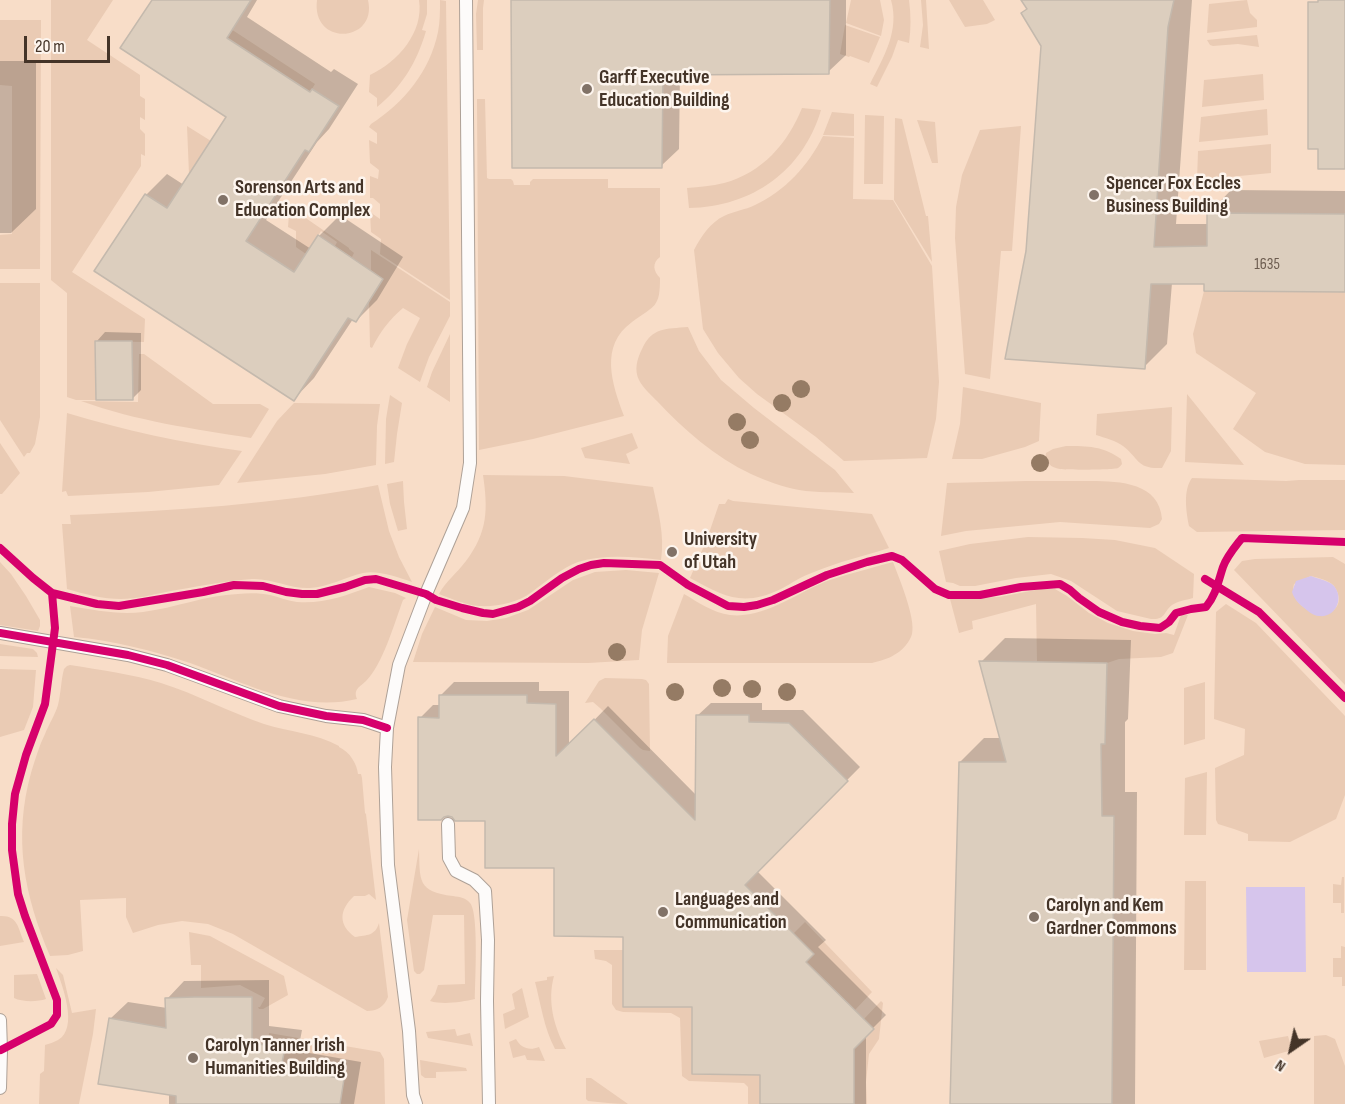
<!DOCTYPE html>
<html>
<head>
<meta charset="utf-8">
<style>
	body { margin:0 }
	#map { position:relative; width:1345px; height:1104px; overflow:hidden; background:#f3e5db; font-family:"Sofia Sans Condensed",sans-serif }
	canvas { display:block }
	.north { position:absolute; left:1261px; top:1020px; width:60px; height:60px; -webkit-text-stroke:4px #fdf5ee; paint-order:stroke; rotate:214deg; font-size:16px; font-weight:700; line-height:24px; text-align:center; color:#443428 }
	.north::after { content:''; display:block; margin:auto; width:21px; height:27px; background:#443428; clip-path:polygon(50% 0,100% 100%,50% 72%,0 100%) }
	.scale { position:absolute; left:24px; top:36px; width:86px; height:27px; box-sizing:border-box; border:3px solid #443428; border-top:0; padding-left:8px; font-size:18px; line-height:21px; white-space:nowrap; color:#443428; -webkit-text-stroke:4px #fdf5ee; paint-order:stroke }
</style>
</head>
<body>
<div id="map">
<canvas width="1345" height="1104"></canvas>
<div class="north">N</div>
<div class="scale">20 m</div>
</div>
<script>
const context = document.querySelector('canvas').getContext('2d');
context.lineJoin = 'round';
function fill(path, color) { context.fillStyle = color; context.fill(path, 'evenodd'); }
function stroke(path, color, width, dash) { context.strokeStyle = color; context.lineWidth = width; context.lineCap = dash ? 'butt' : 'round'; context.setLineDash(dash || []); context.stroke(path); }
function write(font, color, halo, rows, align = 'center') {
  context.font = font + ' "Sofia Sans Condensed",sans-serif'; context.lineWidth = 5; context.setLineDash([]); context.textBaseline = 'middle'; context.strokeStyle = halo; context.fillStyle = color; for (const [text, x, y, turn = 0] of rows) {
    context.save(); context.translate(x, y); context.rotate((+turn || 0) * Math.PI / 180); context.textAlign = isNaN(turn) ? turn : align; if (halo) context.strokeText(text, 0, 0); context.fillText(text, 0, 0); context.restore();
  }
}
fill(new Path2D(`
	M0,0H1345V1104H0Z`), '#f8ddc8');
fill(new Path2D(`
	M51,0H113L87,40L140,75V96L145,99V120L140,117V129L145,134V156L141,154V166L72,272L145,319L144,342L95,341L96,400H76L67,397V293L51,280Z
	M317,0H368C378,43 311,47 317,0Z
	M419,0H427V14L422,30L426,31C417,62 402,87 377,107V98L369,92L370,75C398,62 424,32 419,0Z
	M440,0L446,1L450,300L380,254L381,239L371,232L370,212L380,219V204L373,198H370V176L378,179L379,170L370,163L369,140L377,144V133L369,127L371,124C404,103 430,71 438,32C440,22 440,11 440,0Z
	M478,0H484L483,8V50H477L476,14Z
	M851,0H880L884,20L881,36L846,23Z
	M891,0H909C911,15 911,29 909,43L898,40L892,57L877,87L870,84C883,58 900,31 891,0Z
	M921,0H926L929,49L920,47L923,25Z
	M949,0H983L995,20L987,24L965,27Z
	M1247,0L1250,13L1257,20V27L1207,33L1209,4Z
	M211,16L315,84L310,92L206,24Z
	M0,20H41L40,269H0V235L12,234V86L0,85Z
	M845,25L880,37L869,63L850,56L849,57L840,54Z
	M1257,35L1259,47L1238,44L1213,46L1210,45L1207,40Z
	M1263,74L1264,100L1202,107L1204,80Z
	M477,99H485L487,178L489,179H511L513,181L514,185H530V182L533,179H608V188H660V257C652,263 653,271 660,278C660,308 655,305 632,322C599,346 612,384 624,416L533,439L479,450Z
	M802,108L821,110C803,171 752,207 689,208L687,188C699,187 712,186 724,183C762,173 788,143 802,108Z
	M1267,109L1268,135L1199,142L1201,117Z
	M832,112L854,114V136L823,135Z
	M865,115L884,116L883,184H864Z
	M895,118L902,119L926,216H928L932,262L894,200Z
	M917,120L935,122L938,163H932Z
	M187,126L211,141L189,174Z
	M1021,126L1012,251H1001L990,379L965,374L955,238L956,207L962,175L980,130Z
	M823,136L854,138L853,199L893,200L932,266L939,382L936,419L927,458L844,461L816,437L757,394L739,378L718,353L703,329L694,250C701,236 711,222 724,216C734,211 745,210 755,205C785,191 808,166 823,136Z
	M1271,144V173L1197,180L1198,151Z
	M297,212L349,248V249L354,253L352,257L335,246L337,242L321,231L306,254L296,247V231L288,227L289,214L296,219Z
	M371,250L450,302V316L429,357L420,382L398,368L407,344L420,318L403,308C389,320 380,332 372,348L370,347L369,301L383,279L371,270Z
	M0,283H40V417L35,444L30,453H27L24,457L0,420Z
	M1204,291L1345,292V465L1305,464L1265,452L1233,429L1256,393L1196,353L1193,334Z
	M688,327L699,351L721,380L754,408L835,470L854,493C836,492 817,493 799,490C783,487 766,481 751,474C715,457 684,430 657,401C651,395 643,388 639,380C634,370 637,359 642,349C652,327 666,329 688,327Z
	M450,334V402L427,387L432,372Z
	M139,354H144L213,404H260L269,409L251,438C194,429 136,421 81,401L138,402Z
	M963,387L1041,403L1039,441L1025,447L982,459H952L960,424Z
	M1187,394L1244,465L1185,462Z
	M390,395L402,403L397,434L394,462L385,464L386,419Z
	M294,403L380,404L377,426L376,465L325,474L237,483L277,421Z
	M1172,407L1171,451L1162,468C1136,469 1140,459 1123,446C1115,440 1105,438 1096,435L1097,414Z
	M67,413C124,430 182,443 242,451L219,485L148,492L68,496L66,491L62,492Z
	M632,433L638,448L626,454L630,464L585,458L581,448Z
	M0,443L20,473L2,494H0Z
	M1066,446C1088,446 1103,446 1121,459L1122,464C1121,465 1120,467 1118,468C1113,470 1067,470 1060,469C1053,468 1049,465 1045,459L1046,453L1053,449Z
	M483,475L564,476L653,487C658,511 665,535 661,560C634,557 604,554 578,562C562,568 545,582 532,592C517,603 497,607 479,606C466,605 452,599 439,594C446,581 457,573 466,561C488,532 488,509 483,475Z
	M1192,478L1286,481L1299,480H1345V530L1197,532L1189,526C1186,511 1183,490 1192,478Z
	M403,481L404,502L407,529L398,531L390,504L387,484Z
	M1026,481C1044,481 1061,481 1078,481C1109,481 1159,478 1162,519L1159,524L1150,528L1060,522L966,531L941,536L947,483Z
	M378,485L389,531L399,557L412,582C397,577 378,570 363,573C345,577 329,587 310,588C290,589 272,578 252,579C223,581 194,587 166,592C151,595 137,599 121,599C103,599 84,594 67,589L62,524H71L70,515C173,511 277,504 378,485Z
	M728,499L733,501L872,514L889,548C864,556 838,562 814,572C802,576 792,583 781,589C743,607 725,597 690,578L707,539L719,504H725Z
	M1028,537L1082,538L1115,540L1155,548L1194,574L1193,598C1186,600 1178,601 1172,605C1163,612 1166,620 1151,619L1117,611L1071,581L1051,574L1016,578L975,586H960L953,583L946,582L939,551L970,544Z
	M1333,557L1345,564V685L1234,570L1242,561L1255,559ZM1311,576C1318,578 1329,580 1334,586C1345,602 1336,613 1320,616C1307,610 1289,601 1294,584Z
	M0,562L11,574L26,596L40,620V626L38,631L0,625Z
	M893,562C899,578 916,618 912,634C910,642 902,651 894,655C888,659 879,661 872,663H667L668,636L684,594C698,602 713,613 730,615C765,619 799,591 830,580C851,573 872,568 893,562Z
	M626,570L659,573L642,630L639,660L588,663L413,662L422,634L435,607L466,620L487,621L506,618L528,610L573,580L595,572Z
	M369,587L395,593L406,598L403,600C395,622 382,666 366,681C360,687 353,689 357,699C299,713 243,682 190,663C153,651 113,640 74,637L70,606C95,610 118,615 143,612C175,608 206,595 238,594C249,593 260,593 270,595C279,597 288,601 297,602C324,604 344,596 369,587Z
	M1041,589H1055L1067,596L1089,613L1108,623L1133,631L1155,634L1166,633L1174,635L1181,615H1188L1173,653L1161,657L1119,659L1107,663L1037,662L1036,604L972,621L973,629L959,633L950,599L999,597Z
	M1226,604L1256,623L1345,716V795L1336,819L1290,842L1248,841V834L1234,829L1218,824L1216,820L1215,768L1244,755L1245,729L1214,719L1216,612Z
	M0,644L33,649L37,653L38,657L0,656Z
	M70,665C101,670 131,674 161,683C196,694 229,712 264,724C289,732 316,733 339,746V747C350,752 357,764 358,774H361L362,778L365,813L366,814L376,900L369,894L365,896H354C339,910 338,925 355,937C367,935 375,936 379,923L388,997C384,1007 377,1011 367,1011L233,934L208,924L182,921L158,925L133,933L126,917V898L80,900L83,951L68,955L50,956C24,895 13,838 31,773C35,760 39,746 45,734C49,724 55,715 58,705C61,693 61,680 64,669L67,666Z
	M0,669L36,670L33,707L24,730L0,737Z
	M605,678L642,679L646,680L649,684L650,751L643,750L640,748L600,708L593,702L585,703L599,681Z
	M1205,682V739L1184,745V688Z
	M1207,772L1206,835H1184L1185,778Z
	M419,849C420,880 417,892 453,896C460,897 466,898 470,903C479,913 475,982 475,999C462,1002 443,1005 430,1001L435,994L438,985L465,984L464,915H433L424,970L420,974H417L414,971L407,920Z
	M1342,877H1344V913H1341V903H1333V884L1341,885Z
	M1185,881H1206V970H1184Z
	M0,916C18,915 18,928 24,942L0,946Z
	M805,922L872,992L855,1010L806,962L793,934Z
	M189,932L210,936L284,976L288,995L263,1009H259L258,1007H260L265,998L240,985L201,988V965H191Z
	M1341,946L1345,947V986H1342V977H1333V958H1341Z
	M594,950H623V1007H698L692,1019V1074L767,1075L760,1104H748V1087L744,1083L689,1081L682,1076L680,1018L671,1013L623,1012L616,1010L612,1004V965L606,961L595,959Z
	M56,968L63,975L72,1013L96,1009L93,1034L79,1104H39L40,1074L44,1071L45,1045C49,1044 54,1042 58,1040C79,1028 62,985 56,968Z
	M37,974L46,999C37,1002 22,1002 14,998V975Z
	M554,976C547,1001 554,1027 566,1049H555C544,1028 541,1005 535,982L547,980V977Z
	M522,988L529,1017L505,1029L503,1014L515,1009L512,994Z
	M881,1001L883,1003L879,1039L869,1054L866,1082L867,1104H854V1049L864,1019Z
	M455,1029L457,1036L470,1033L473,1046L428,1038L426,1032Z
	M269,1033L380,1052L384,1059L385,1104H340L281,1068L285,1048L268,1045Z
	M1326,1035L1335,1039L1345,1066V1104H1314V1036Z
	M1288,1036L1292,1050L1264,1058L1259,1041Z
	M516,1039C521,1048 529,1051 539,1047L545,1061L527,1060L525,1055L513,1058L509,1042Z
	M420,1060L466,1068L467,1071L436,1072V1078H425L421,1075Z
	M586,1078H591L628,1104C615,1104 601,1102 588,1101L586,1099Z`), '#eacbb4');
fill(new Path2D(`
	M1311,576C1318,579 1327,580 1333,585C1345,597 1336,618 1319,616C1313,616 1307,610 1303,607C1297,602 1294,598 1292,592L1296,581Z
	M1246,887H1305L1306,972H1247Z`), '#d6c5ec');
fill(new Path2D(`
	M154,0H257L247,17L331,72L334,69L358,84L329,129L317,142L266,220L311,249L319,236L340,215L403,257L377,300L356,321L353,319L314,378L294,399L146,195L167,174L184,185L228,117Z
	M513,0H846V55L828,72L680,73L679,149L661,166Z
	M1023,0H1192L1176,224H1208V214L1231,190L1345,191V290L1205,283H1172L1167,344L1144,367L1028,251L1043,46L1028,8Z
	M0,61H36V209L11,233H0Z
	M105,332L141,333V390L132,399L97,341Z
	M1005,638L1131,640L1128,719L1125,722V792H1137L1135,1104H951L960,762L984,738H1001L981,662Z
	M454,682H539V691H569V746L608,706L697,796V716L711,703H762V710H803L860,767L757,871L826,940L818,947L886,1015L866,1035V1104H762V1073L556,867L486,819L448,814L420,718L433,705H441V695Z
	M269,980V1026L302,1030L298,1051L361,1062L354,1104H169V1094L110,1019L128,1002L167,1008V999L184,981Z`), '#0003');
const building = new Path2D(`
	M152,0H251L227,38L310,92L312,89L339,106L309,152L305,150L246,241L294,272L318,235L383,279L356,322L348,318L294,401L94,271L145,194L167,208L226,117L120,48Z
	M511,0H830L829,74L663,75L662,168H512Z
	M1021,0H1174L1168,27L1154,247L1207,246V213L1345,214V292L1204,291V284H1151L1145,369L1005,359L1026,251L1041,46L1021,13L1027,9Z
	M1318,0H1345V169H1318V149H1308V2H1318Z
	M95,341H132L133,400H96Z
	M979,661L1107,663L1105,744H1101L1102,816H1114L1112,1104H950L959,762H1006Z
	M439,695H527V703L556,704V756L594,719L695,820L696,715H749V722L789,723L848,781L745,885L814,954L806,962L874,1029L854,1049V1104H760V1075L692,1074V1007H623V937L554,936V868H485V821H455L452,817L448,816L444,817L441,820H418V717L439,718Z
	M194,997H252V1043L285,1048L281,1068L344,1079L340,1104H176V1096L98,1084L109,1018L166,1028L165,998Z`);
fill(building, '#dccebe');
stroke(building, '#c4b9ad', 1.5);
const lane = new Path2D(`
	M0,633L128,655L167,665L279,706L326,716L363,720L387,728
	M448,824L449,858L456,871L474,880L485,891L488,940L487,1001L489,1104
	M0,1020L1,1050L0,1088
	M416,1104L413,1095L409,1031L388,865L385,767L387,728L399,665L426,594L463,508L470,463L466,0`);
stroke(lane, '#aea197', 14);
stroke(lane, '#fdfbfa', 12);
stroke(new Path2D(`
	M0,548L33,578L52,593L97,604L119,606L203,592L234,585L263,586L286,592L302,594H317L345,587L365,580L376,579L426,594L436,600L462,608L483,613L493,614L518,607L530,601L562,578L579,569L591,565L604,563L660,565L688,585L728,606L744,607L757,605L773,600L827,575L867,562L892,556L902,560L935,589L949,595H980L1021,587L1060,584L1070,590L1079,598L1099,612L1122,622L1140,626L1160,628L1169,622L1176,613L1191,609L1206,607C1216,595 1218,582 1223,567C1227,556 1235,547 1242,538L1345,542
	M1205,579L1259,612L1345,698
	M0,633L128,655L167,665L279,706L326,716L363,720L387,728
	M1,1050L51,1024L57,1015V1000L25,916L18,894L12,850V824L15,794L26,755L45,704L55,628L52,593`), '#d6006c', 8);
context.fillStyle = '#957b64';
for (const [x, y] of [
	[801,389],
	[782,403],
	[737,422],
	[750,440],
	[1040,463],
	[617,652],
	[722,688],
	[752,689],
	[675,692],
	[787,692]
]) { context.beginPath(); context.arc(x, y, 9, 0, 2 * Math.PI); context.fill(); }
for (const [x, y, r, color] of [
	[587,89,6,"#817267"],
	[1094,195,6,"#817267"],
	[223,200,6,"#817267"],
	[672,552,6,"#817267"],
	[663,912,6,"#817267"],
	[1034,917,6,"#817267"],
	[193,1058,6,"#817267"]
]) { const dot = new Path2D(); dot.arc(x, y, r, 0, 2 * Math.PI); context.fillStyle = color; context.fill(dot); stroke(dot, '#fdf5ee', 2); }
write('16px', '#6c5c4f', null, [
	["1635",1267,265]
]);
write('bold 20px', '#443428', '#fdf5ee', [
	["Garff Executive",599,78],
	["Education Building",599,101],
	["Spencer Fox Eccles",1106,184],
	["Business Building",1106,207],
	["Sorenson Arts and",235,188],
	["Education Complex",235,211],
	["University",684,540],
	["of Utah",684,563],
	["Languages and",675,900],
	["Communication",675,923],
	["Carolyn and Kem",1046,906],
	["Gardner Commons",1046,929],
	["Carolyn Tanner Irish",205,1046],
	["Humanities Building",205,1069]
], 'left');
</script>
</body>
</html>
